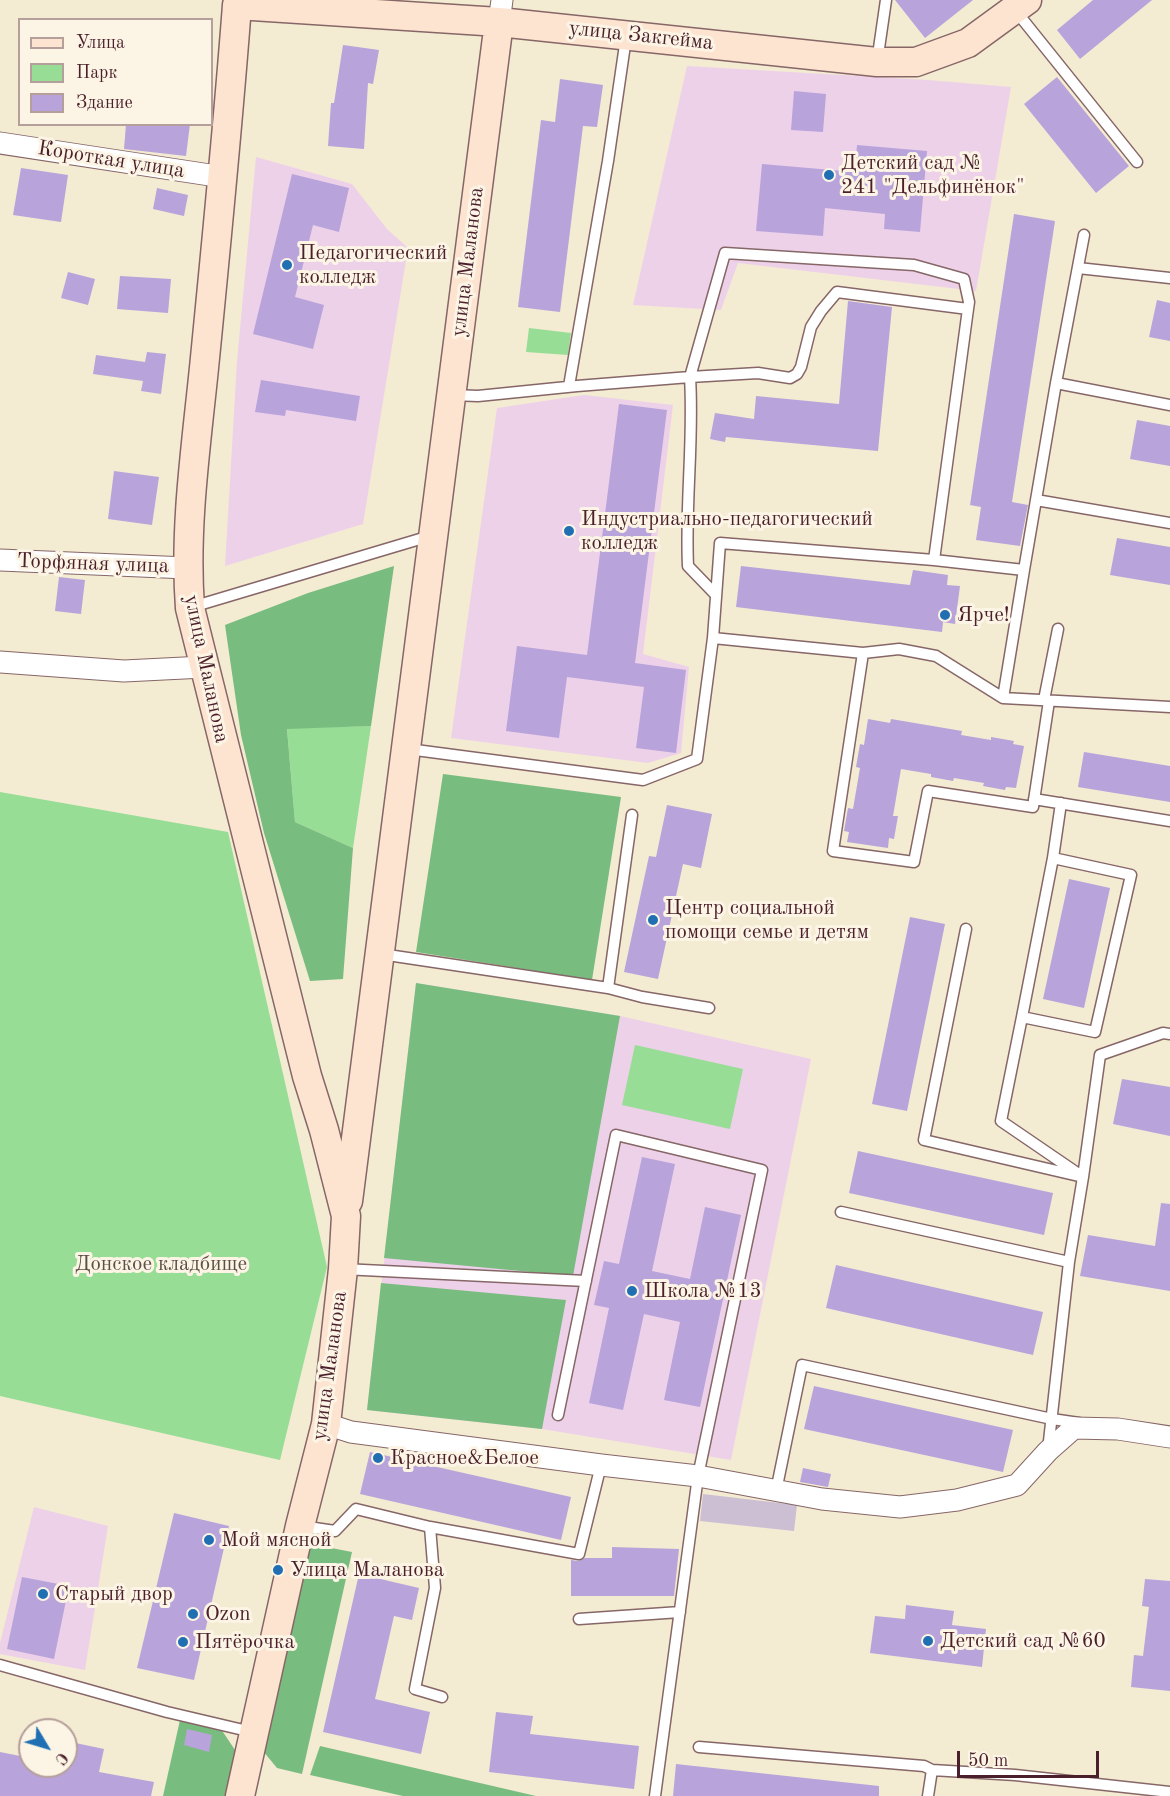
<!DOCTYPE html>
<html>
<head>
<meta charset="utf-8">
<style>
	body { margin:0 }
	#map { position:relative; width:1170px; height:1796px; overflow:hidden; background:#f4ebd3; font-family:"Old Standard TT",serif }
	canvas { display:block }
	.legend { position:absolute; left:18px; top:18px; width:195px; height:108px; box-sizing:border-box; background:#fcf5e5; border:2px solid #b59f9b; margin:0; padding:8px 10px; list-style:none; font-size:18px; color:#4a1f2b }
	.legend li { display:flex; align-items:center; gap:12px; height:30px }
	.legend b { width:30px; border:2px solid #b59f9b }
	.north { position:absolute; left:18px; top:1718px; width:60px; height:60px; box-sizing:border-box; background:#fcf5e5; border:2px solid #b59f9b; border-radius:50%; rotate:128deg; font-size:16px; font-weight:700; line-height:24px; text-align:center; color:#4a1f2b }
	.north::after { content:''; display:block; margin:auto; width:21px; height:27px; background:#1f6fb2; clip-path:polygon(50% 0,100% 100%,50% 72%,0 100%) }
	.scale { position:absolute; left:957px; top:1751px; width:142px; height:27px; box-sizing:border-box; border:3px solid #4a1f2b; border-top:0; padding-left:8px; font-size:18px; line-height:21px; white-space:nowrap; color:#4a1f2b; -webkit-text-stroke:4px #fcf5e5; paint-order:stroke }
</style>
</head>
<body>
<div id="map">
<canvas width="1170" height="1796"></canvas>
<ul class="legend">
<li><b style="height:8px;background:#fde4d1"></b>Улица</li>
<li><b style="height:16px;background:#97dd96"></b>Парк</li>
<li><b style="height:16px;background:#b9a3db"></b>Здание</li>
</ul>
<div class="north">С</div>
<div class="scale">50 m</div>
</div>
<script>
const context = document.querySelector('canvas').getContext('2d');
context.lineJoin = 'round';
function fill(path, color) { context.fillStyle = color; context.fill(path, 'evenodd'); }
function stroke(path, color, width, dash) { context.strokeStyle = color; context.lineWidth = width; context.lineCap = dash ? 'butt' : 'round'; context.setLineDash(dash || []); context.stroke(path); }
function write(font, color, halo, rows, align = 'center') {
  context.font = font + ' "Old Standard TT",serif'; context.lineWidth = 6; context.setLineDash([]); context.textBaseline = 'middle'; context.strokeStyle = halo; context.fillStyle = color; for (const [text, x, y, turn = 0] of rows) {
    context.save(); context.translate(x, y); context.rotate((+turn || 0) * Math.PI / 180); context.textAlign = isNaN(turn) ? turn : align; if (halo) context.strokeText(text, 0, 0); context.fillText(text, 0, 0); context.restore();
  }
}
fill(new Path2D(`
	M687,66L928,80L1011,87L976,291L738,263L721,310L633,305Z
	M256,157L352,184L387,229L408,248L363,524L225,566L237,361Z
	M584,395L673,405L643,654L689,667L681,753L648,763L451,738L497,408Z
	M416,983L620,1016L811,1059L731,1460L542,1429L367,1410Z
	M34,1507L108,1526L85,1670L0,1654V1643Z`), '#edd1e9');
fill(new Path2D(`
	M703,1494L797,1505L794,1531L700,1521Z`), '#ccbfd4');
fill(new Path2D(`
	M529,328L571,333L568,355L526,352Z
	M371,726L353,848L295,822L287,728Z
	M0,792L228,832L327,1267L280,1460L0,1396Z
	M635,1045L743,1069L730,1129L622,1105Z`), '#97dd96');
fill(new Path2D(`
	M394,566L371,726L287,729L295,822L353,848L343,979L310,981L264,833L241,735L225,625L308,593Z
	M443,774L621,797L592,980L416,952Z
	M416,983L620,1016L573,1276L384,1258Z
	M381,1283L566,1300L542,1429L367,1410Z
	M311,1544L352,1552L302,1774L277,1768L263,1751Z
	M180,1720L221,1729L237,1753L227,1796H163Z
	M320,1746L536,1796H403L310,1775Z`), '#79bc7f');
fill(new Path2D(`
	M895,0H973L925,38Z
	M1093,0H1152L1080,59L1057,30Z
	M343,45L379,50L373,84L368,83L364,149L328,146L331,103H334Z
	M1057,77L1129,166L1096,193L1024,104Z
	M560,79L603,85L597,127L583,126L560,312L518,307L541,120L555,122Z
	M794,91L826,94L823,132L791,130Z
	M126,124H190L186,156L124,149Z
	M857,145L927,151L920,232L884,229L885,214L825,208L823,236L756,231L762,164L855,172Z
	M21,168L68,175L61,222L13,215Z
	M292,174L349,188L339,232L313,225L295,297L324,305L313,349L253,334Z
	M157,188L188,195L184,216L153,209Z
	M1014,214L1055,221L1012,502L1028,505L1020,546L976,540L981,507L970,505Z
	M68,272L95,279L88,305L61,298Z
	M120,276L171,279L168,313L117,309Z
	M1157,300L1170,303V341L1149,337Z
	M848,301L892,307L878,451L726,437L725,442L710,439L715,413L754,419L756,396L839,404Z
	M147,352L166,354L161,394L141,391L143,381L93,374L96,355L145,362Z
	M261,380L360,396L356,421L286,410L285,416L255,412Z
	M619,404L667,410L635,663L686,670L676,753L636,748L644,687L583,679L567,677L559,738L506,731L517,646L587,655Z
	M1137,420L1170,426V466L1130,459Z
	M114,471L159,477L152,525L108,519Z
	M1117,538L1170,547V585L1110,575Z
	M741,566L910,585L913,570L948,575L947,585L960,586L955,624L943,622L942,632L736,607Z
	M59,577L85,580L81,614L55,611Z
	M868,719L890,723L891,719L962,731L961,735L991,740V737L1014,741L1013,744L1024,746L1016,788L1006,787L1005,790L983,786L984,783L954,778L953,781L931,777V774L901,769L893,816H898L894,839L889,838L888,848L847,842L849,832L844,831L848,808L853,809L860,768L856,767L860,744L864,745Z
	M1084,752L1170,766V802L1078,787Z
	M667,805L712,814L701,868L683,864L658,979L624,972L649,856L656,857Z
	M1069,879L1110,888L1084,1008L1043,999Z
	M910,917L945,924L907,1111L872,1104Z
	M1122,1079L1170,1087V1136L1113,1124Z
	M858,1151L1053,1193L1044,1235L849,1193Z
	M642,1157L675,1164L652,1271L690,1279L705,1207L741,1215L700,1407L664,1400L680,1322L644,1314L623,1410L589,1403L609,1308L594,1305L604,1261L619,1264Z
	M1161,1203L1170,1204V1291L1080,1276L1088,1235L1155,1246Z
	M836,1265L1043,1312L1033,1355L826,1308Z
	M814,1386L1013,1430L1003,1472L804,1429Z
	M370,1452L571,1497L561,1540L360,1494Z
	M803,1468L831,1474L828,1487L800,1482Z
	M174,1513L229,1526L194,1680L137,1668Z
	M612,1547L679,1549L674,1596H571V1560L578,1561L585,1558H612Z
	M359,1574L419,1588L412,1620L394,1616L375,1699L430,1712L421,1754L323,1732Z
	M22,1577L69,1586L54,1659L7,1649Z
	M1145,1579L1170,1581V1691L1131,1687L1134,1655L1143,1656L1149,1607L1142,1606Z
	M906,1605L954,1611L952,1625L986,1629L982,1667L870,1653L875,1616L905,1619Z
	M496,1712L533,1716L530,1734L639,1746L634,1789L489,1772Z
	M187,1729L212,1735L209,1752L184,1745Z
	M66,1741L104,1749L99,1772L154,1782L151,1796H0V1752L30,1758V1766H66Z
	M676,1764L879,1786V1796H673Z`), '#b9a3db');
const lane = new Path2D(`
	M1015,10L1137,162
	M877,62L886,0
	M1078,268L1170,278
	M1056,383L1170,405
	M569,386L608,161L626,38
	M451,395L478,396L577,386L690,377C694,440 685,503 688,566L716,595
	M1036,500L1170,523
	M934,560L968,309L969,302L964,279L914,265L725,253L690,377L758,373L790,378L797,374L801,367L811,327L821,311L837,292L968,309
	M1024,570L1056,383L1084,235
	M192,607L430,536
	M713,638L720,543L934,560L1024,570L1003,698
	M863,653L833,851L914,862L928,791L1033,807L1049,701
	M1044,700L1058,629
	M408,749L643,780L697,759L713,638L863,653L899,649L936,656L1003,698L1170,707
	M1034,799L1170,821
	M1053,858L1061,803
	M966,929L924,1140L1083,1177L1069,1262
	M381,954L608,988L642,997L709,1008
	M608,988L632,815
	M1022,1017L1053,858L1131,875L1095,1032L1022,1017L1001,1121L1083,1177L1100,1055L1163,1033L1170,1034
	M841,1212L1069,1262L1048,1450
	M343,1269L586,1281
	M558,1415L616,1135L762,1170L698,1476L655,1796
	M776,1491L802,1365L1052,1419L1079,1423
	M301,1526L335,1531L356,1509L430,1527L579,1554L601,1465
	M430,1527L435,1588L415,1689L442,1697
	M579,1619L680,1612
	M0,1665L167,1712L252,1732
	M699,1747L924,1766L932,1770
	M928,1796L932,1770L1015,1775L1170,1792`);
const street = new Path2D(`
	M499,22L502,0
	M0,143L223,177
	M0,560L187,568
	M0,662L124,671L204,667
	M326,1424L351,1432L601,1465L698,1476L822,1499L900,1507L957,1500L1017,1485L1048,1451L1074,1428L1118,1429L1170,1437`);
const secondary = new Path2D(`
	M348,1201L499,22
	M240,1796L300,1526L326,1424L343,1269L346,1216L324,1130L307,1076L190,608C184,528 196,447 204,368C216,247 228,126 237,5L499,22L877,62H916L968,43L1027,0`);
stroke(lane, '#866666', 13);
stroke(street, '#866666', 23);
stroke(secondary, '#866666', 31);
stroke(lane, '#fff', 10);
stroke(street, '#fff', 21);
stroke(secondary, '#fde4d1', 28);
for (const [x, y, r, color] of [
	[829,175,6,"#1f6fb2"],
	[287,265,6,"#1f6fb2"],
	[569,531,6,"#1f6fb2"],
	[945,615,6,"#1f6fb2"],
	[653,920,6,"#1f6fb2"],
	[632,1291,6,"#1f6fb2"],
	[378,1458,6,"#1f6fb2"],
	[209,1540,6,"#1f6fb2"],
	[278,1570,6,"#1f6fb2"],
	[43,1594,6,"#1f6fb2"],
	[193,1614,6,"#1f6fb2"],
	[928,1641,6,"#1f6fb2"],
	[183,1642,6,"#1f6fb2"]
]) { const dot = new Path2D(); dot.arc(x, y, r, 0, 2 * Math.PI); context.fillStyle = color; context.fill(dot); stroke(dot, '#fcf5e5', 2); }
write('21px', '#4a1f2b', '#fcf5e5', [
	["улица Закгейма",641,36,6],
	["Короткая улица",111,160,9],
	["улица Маланова",468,262,-83],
	["Торфяная улица",93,564,2],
	["улица Маланова",206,669,78],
	["улица Маланова",330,1366,-82]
]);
write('21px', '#4a1f2b', '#fcf5e5', [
	["Детский сад №",841,163],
	["241 \"Дельфинёнок\"",841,187],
	["Педагогический",299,253],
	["колледж",299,277],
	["Индустриально-педагогический",581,519],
	["колледж",581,543],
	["Ярче!",957,615],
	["Центр социальной",665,908],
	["помощи семье и детям",665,932],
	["Школа №13",644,1291],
	["Красное&Белое",390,1458],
	["Мой мясной",221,1540],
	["Улица Маланова",290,1570],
	["Старый двор",55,1594],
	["Ozon",205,1614],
	["Детский сад №60",940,1641],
	["Пятёрочка",195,1642]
], 'left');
write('21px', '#5d4e46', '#fcf5e5', [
	["Донское кладбище",161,1264]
]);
</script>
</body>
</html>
